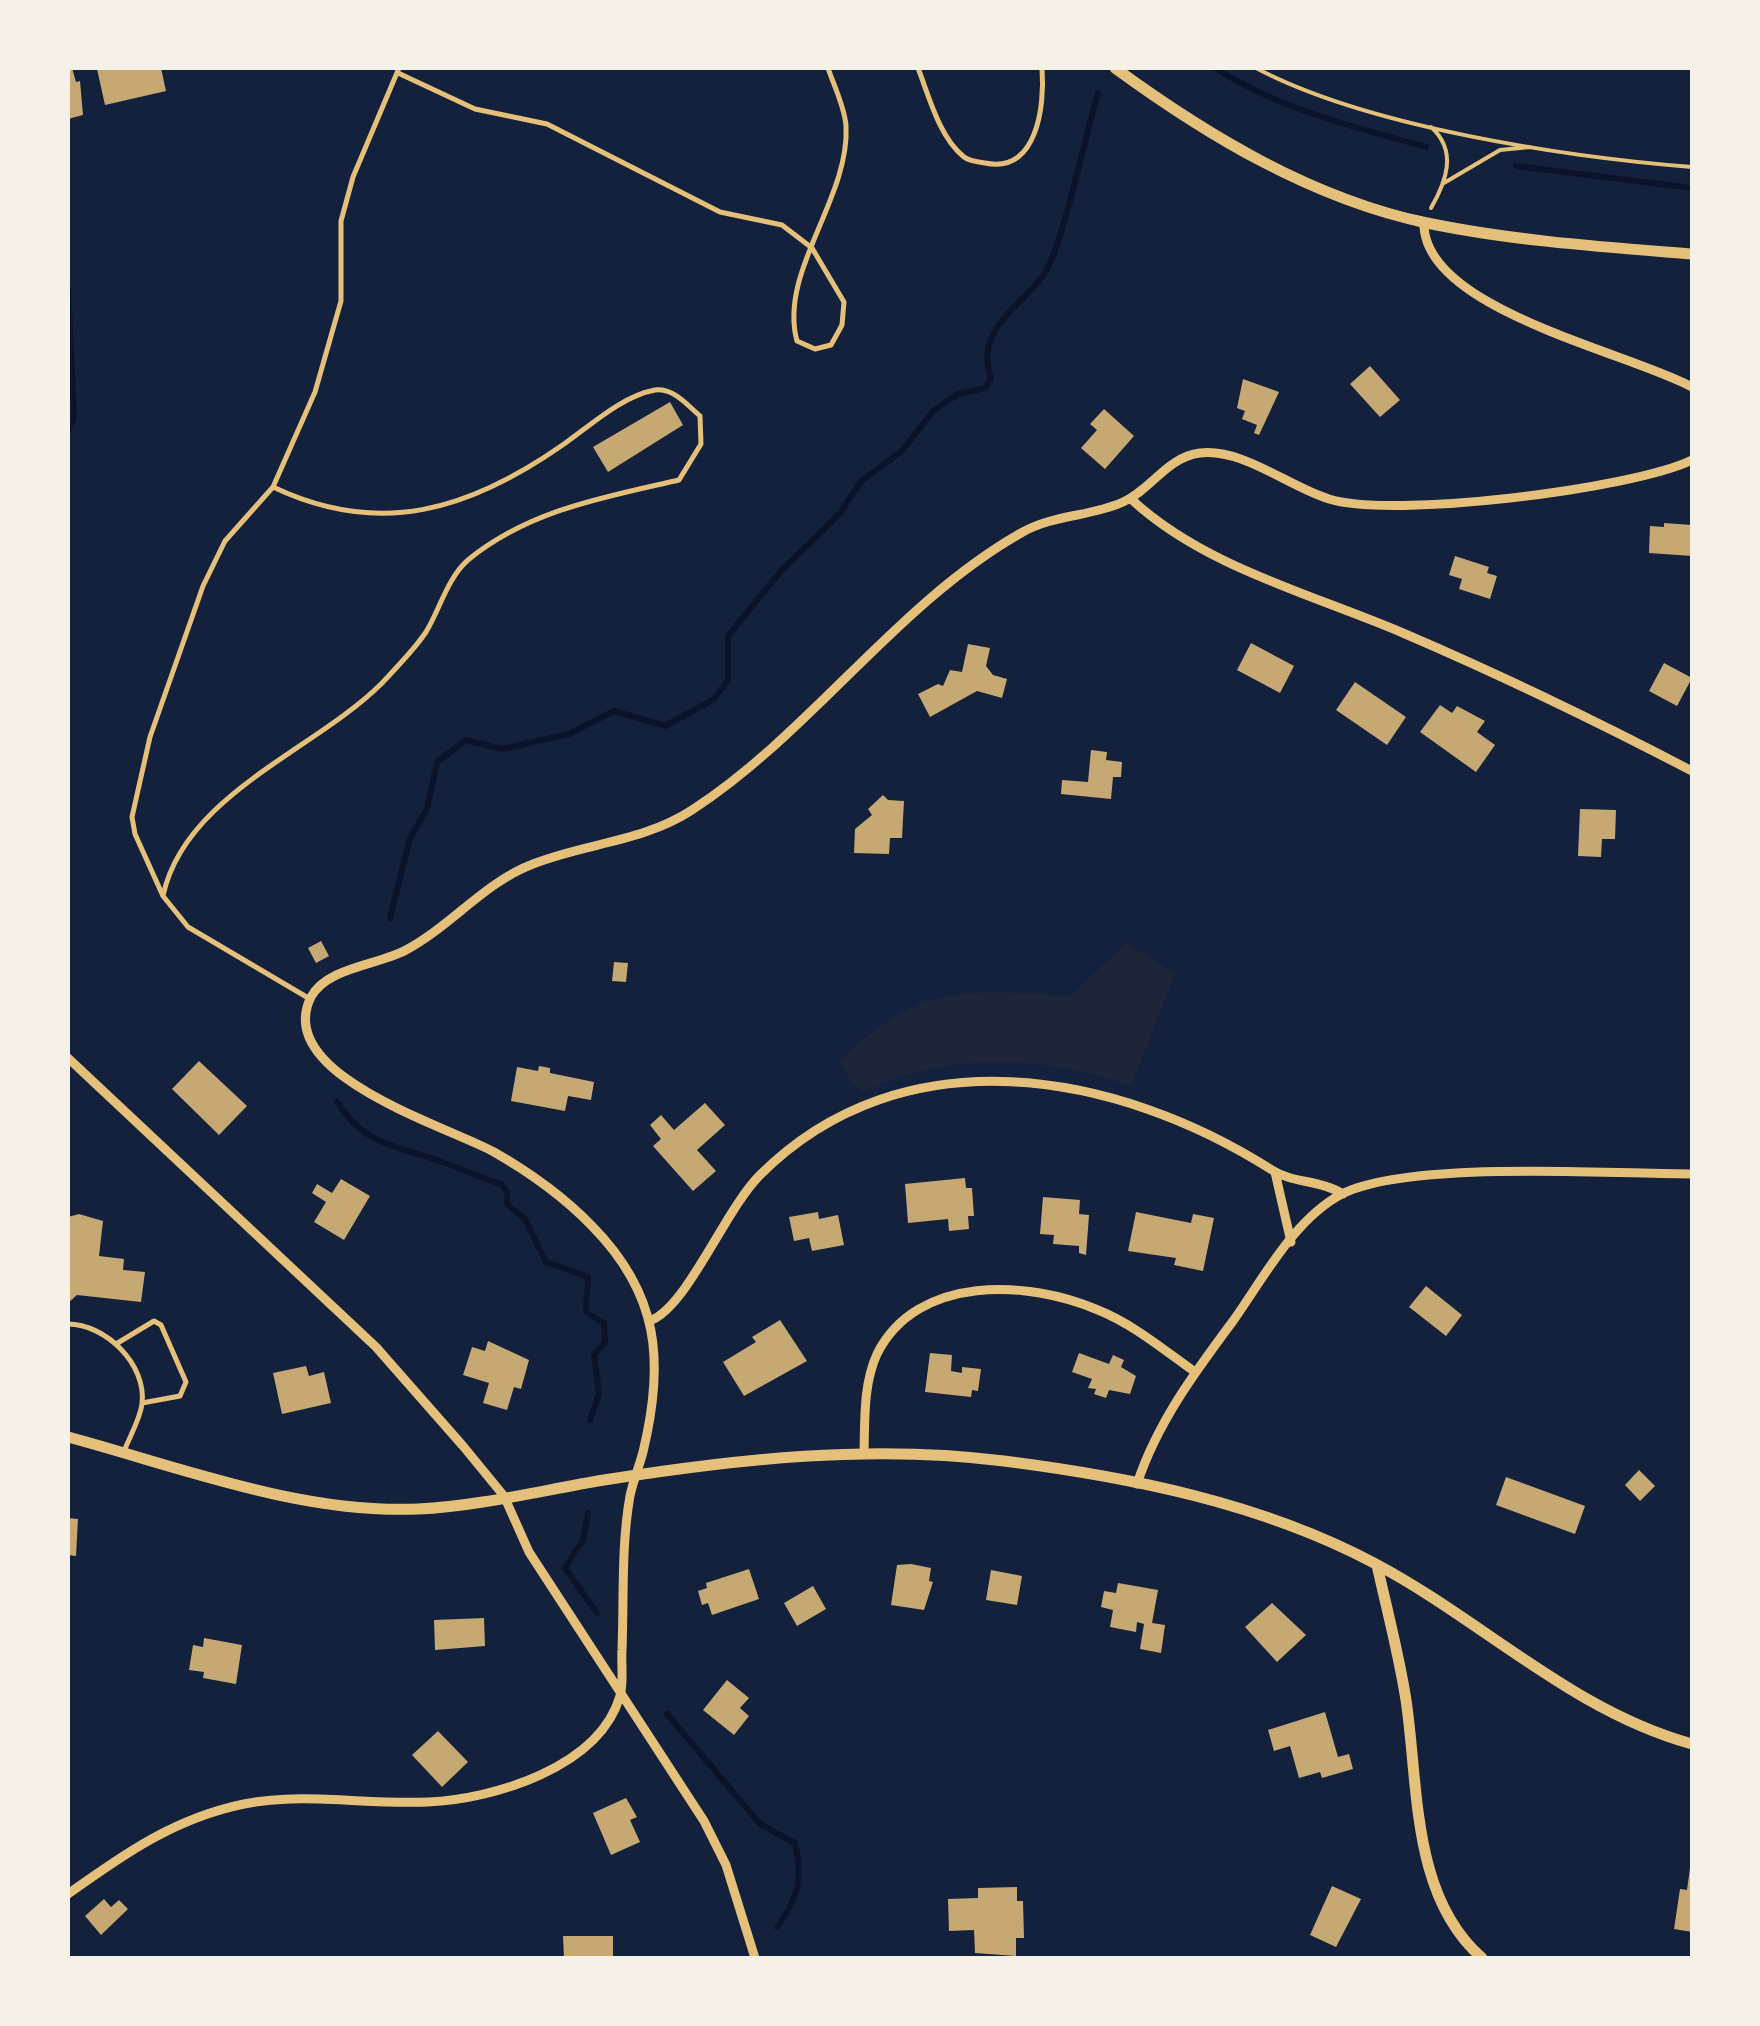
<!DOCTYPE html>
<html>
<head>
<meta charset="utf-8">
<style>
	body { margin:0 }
	#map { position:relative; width:1760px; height:2026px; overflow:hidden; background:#14213d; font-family:Karla,sans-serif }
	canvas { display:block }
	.frame { position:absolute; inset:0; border:70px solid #f6f1e7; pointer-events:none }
</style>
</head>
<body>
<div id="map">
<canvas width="1760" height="2026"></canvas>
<div class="frame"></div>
</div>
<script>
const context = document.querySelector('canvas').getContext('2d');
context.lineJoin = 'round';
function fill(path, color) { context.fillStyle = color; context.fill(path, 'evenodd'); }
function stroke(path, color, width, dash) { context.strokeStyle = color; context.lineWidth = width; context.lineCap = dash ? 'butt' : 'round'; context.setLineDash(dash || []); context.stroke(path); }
fill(new Path2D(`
	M1126,943L1175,974L1131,1086C1044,1055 946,1052 862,1092L850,1081L840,1061C919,982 966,990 1070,996Z`), '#1d2539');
stroke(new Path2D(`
	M1215,68C1281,110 1351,126 1426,147
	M1516,166L1692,188
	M68,288L74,417L68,431
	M390,918L410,838L427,809L437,762L466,740L502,749L569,734L614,711L665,726L714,699L728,680V636L780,572L840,513L861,481L901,452L934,410L958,394L985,388L991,378C974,330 1019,308 1043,276C1062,250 1086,131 1098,93
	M337,1102C367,1148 397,1145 442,1162C462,1169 480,1178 501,1184L507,1192V1204L525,1219L546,1262L588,1277L586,1312L604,1323L605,1342L594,1355L599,1394L590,1420
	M588,1513L583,1540L565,1568L597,1613
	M667,1714L760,1824L795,1843C803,1876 798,1900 777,1927`), '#0b132b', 6);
fill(new Path2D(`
	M68,68H72L76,82L80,81L83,115L68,119Z
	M161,68L166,91L105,105L97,69Z
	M1370,366L1400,400L1380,417L1350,384Z
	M1243,379L1279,392L1259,435L1254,433L1257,425L1242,419L1245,411L1237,408Z
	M670,402L683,425L608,472L593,447Z
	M1104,409L1134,436L1105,469L1081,448L1097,430L1090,424Z
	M1664,523L1692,525V556L1649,553L1650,526L1664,527Z
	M1455,556L1489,567L1487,573L1497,576L1490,599L1459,589L1462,579L1449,575Z
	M1251,643L1294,666L1280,693L1237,670Z
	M968,644L990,648L986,666L993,675L1007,679L1002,698L977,691L930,717L918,694L938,684L943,686L950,670L962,672Z
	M1664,663L1692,678L1677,706L1649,691Z
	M1355,682L1406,717L1387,745L1336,710Z
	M1440,705L1452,713L1457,706L1485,721L1477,732L1495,745L1476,772L1420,732Z
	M1091,750L1107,752L1106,760L1122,762L1121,777H1113L1111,799L1061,794L1062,780L1088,782Z
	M883,795L888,800L904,801L902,838H890L889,854L854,853L855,829L872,815L868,809Z
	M1580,809L1616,810L1615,839H1602L1601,857L1578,856Z
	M321,941L329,956L316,963L308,948Z
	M614,962L628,963L626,982L612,981Z
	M199,1061L247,1106L219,1135L172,1089Z
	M539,1066L550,1068V1073L594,1082L591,1100L568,1096L565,1111L511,1101L517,1067L538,1071Z
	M705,1103L725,1125L697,1150L716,1171L693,1191L653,1146L661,1139L650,1125L661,1115L674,1130Z
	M965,1178L966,1188H972L974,1216H968L969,1229L949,1231L948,1219L908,1223L905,1184Z
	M341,1179L370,1196L344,1240L314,1222L326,1202L312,1193L317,1184L332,1193Z
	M1043,1197L1080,1200L1079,1214L1089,1215L1086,1255L1079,1253V1246L1053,1244L1054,1235L1040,1234Z
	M818,1212L819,1219L838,1215L844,1245L812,1251L809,1238L794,1241L789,1217Z
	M1136,1212L1191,1223L1193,1214L1214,1218L1203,1271L1174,1265L1176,1258L1128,1251Z
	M79,1214L103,1221L99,1256L124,1259L123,1270L145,1272L141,1302L77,1295L68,1303V1217Z
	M1426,1286L1462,1315L1446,1336L1409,1307Z
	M780,1320L807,1361L744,1396L723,1362L756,1342L752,1337Z
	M488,1341L529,1360L521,1389L514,1387L507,1410L483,1403L489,1383L463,1375L472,1347L485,1351Z
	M930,1353L952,1355L951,1371L962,1373V1367L981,1369L978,1391L972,1390L971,1397L925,1392Z
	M1079,1353L1109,1364L1113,1355L1124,1360L1121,1367L1136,1376L1130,1394L1109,1390L1106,1398L1094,1394L1096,1389L1088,1388L1092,1379L1072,1372Z
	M306,1366L309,1376L324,1372L331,1403L282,1414L273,1373Z
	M1639,1470L1655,1486L1640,1501L1625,1485Z
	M1506,1477L1585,1506L1575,1534L1496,1505Z
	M68,1518L78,1519L76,1556L68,1555Z
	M911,1564L931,1568L929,1581L933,1582L924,1610L891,1605L897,1565Z
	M749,1569L759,1599L712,1615L708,1603L702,1605L698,1591L707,1588L706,1583Z
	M991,1570L1022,1576L1017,1605L986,1600Z
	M1118,1583L1158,1590L1152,1623L1165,1625L1161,1653L1140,1649L1144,1624L1137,1622L1136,1632L1110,1627L1113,1610L1101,1607L1104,1591L1116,1593Z
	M813,1586L826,1609L797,1626L784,1603Z
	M1272,1603L1306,1635L1277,1662L1245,1627Z
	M484,1618L485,1646L435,1650L434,1620Z
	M204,1638L242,1645L236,1684L203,1678L204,1672L189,1670L193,1645L203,1647Z
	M727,1680L749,1698L740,1708L749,1716L734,1735L703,1710Z
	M1325,1712L1338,1757L1349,1754L1353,1769L1322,1778L1320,1772L1299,1778L1290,1746L1274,1751L1268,1730Z
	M438,1731L468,1762L442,1787L412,1755Z
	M626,1798L637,1817L630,1820L640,1842L611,1855L593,1813Z
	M1690,1868H1692V1932L1674,1929L1680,1889L1687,1890Z
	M1332,1886L1361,1899L1336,1947L1310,1935Z
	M1017,1887V1901H1023L1024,1938H1016V1956L975,1953L974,1930L949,1931L948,1899L978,1898V1888Z
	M104,1899L111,1907L119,1900L128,1909L101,1935L85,1916Z
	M563,1936H613V1958H564Z`), '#c6a872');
stroke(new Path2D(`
	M1256,68C1367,127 1566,157 1692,167
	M1431,127C1458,151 1446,182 1431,208
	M1444,183L1500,150L1530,147`), '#e5c07b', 4);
stroke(new Path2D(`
	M918,68C929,96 939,137 964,157C969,161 978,162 985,163C1037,174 1045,106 1042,68
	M398,73L475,109L547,124L720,212L782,225L812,248L844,302L842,325L831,345L815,349L797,341C778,272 850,199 846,126C845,108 834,86 828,68
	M163,896C184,795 315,750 381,684C396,668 414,650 426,632C439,611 448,577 468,560C529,510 605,497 679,480L701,444L700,416C687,405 674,388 655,390C622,396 591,425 564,444C470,510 380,538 273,487
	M310,999L188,927L163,896L135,834L132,817L150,737L203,586L225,541L273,487L315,392L341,301V221L353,177L399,68
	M68,1324C105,1324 147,1364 142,1404C140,1419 130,1436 125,1449
	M116,1344L154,1321L161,1325L186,1382L180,1396L142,1403`), '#e5c07b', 5);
stroke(new Path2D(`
	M1424,222C1421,309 1628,352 1692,387
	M1131,499C1204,567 1312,594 1403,633C1501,675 1598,722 1692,771
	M68,1058L376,1347L463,1446L504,1496L529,1552L704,1821L726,1865L755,1958
	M1275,1172L1291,1242
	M652,1320C689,1303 725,1210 760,1175C903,1032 1117,1071 1272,1170C1292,1183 1321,1180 1343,1194
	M864,1453C865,1420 863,1385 877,1354C917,1274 1029,1280 1098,1310C1133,1324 1164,1350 1195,1372
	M1137,1484C1157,1423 1195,1372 1233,1321C1263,1279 1295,1218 1342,1194C1409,1160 1612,1174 1692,1174
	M68,1894C124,1854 175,1818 244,1804C306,1792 366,1805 428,1802C493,1799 599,1768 620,1696C624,1683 621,1664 622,1650C624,1600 621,1546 630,1496C633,1481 639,1467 643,1452C665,1361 659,1294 592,1226C563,1196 529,1172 494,1152C447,1126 272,1075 311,997C327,967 379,965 406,950C451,926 485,882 533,864C586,843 643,842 692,810C812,732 896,604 1021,533C1054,514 1090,517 1123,502C1152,489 1167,457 1200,453C1243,448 1289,487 1329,499C1392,519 1633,489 1692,460`), '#e5c07b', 9);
stroke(new Path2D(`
	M1115,68C1208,136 1313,199 1427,223C1514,241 1604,247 1692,254
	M68,1437C180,1467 300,1514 418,1509C480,1506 543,1490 604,1480C737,1459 871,1444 1004,1461C1130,1477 1261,1503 1374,1563C1482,1620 1572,1711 1692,1744
	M1377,1565C1387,1610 1399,1655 1406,1700C1419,1787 1411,1896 1482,1958`), '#e5c07b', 11);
</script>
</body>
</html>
